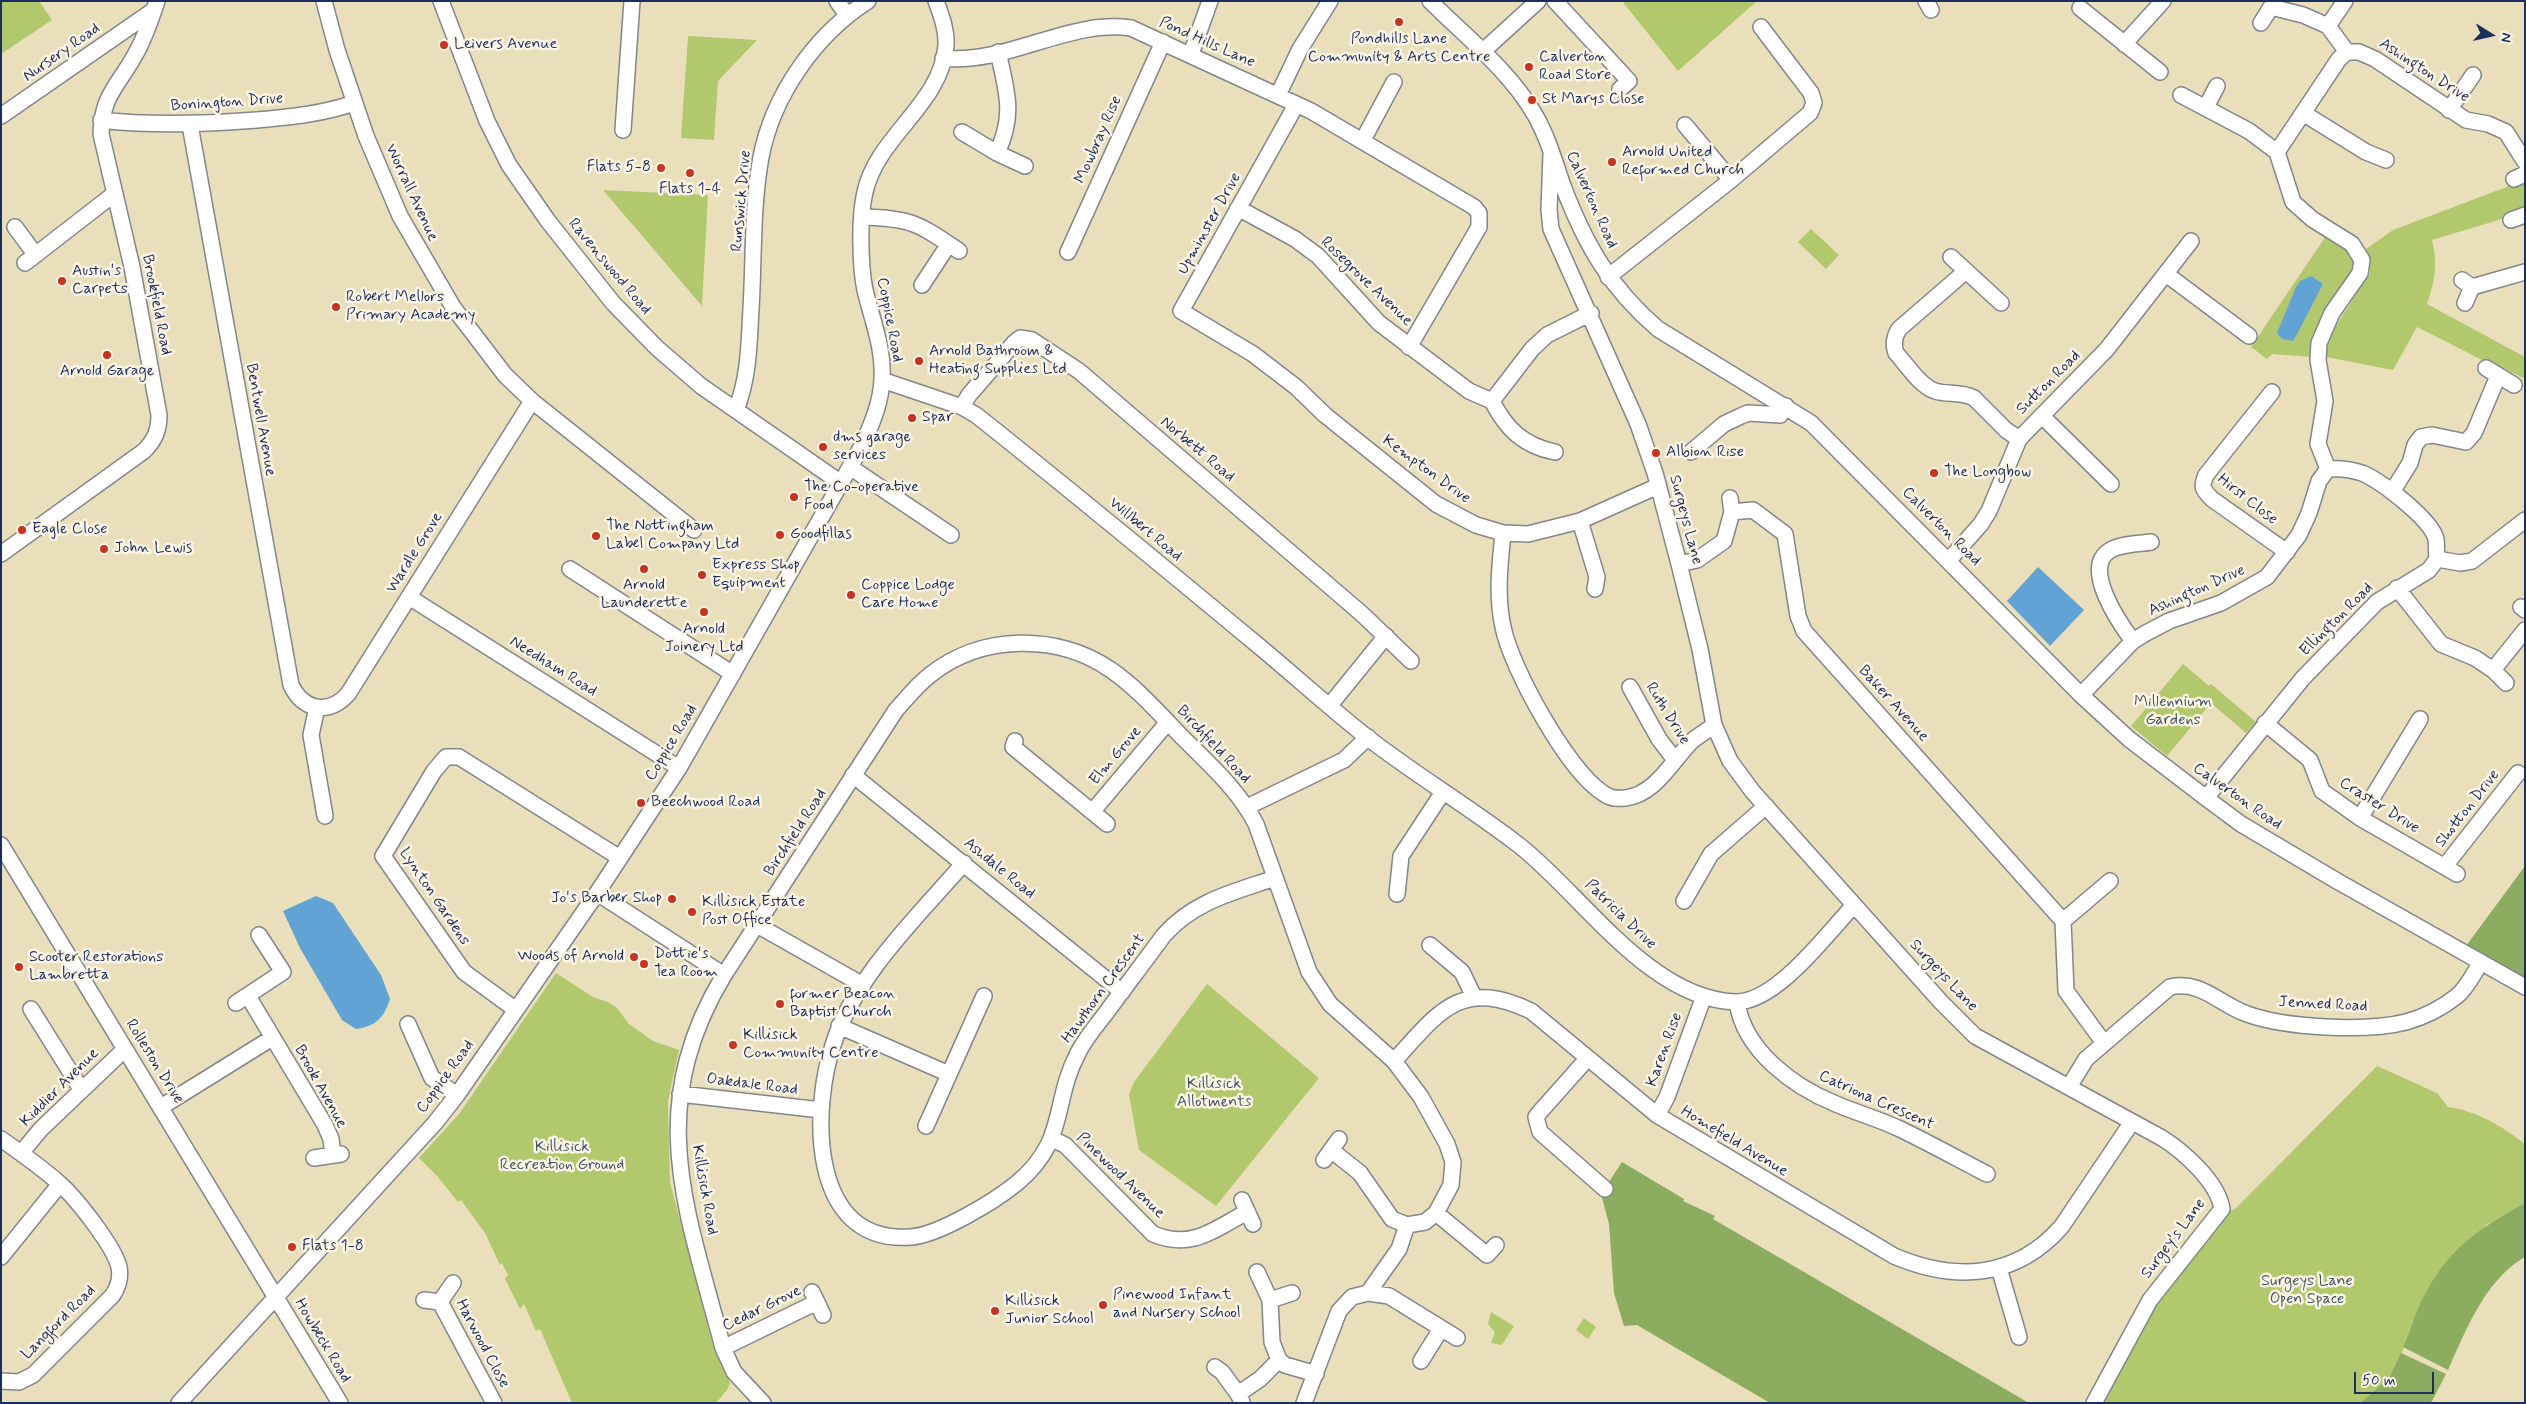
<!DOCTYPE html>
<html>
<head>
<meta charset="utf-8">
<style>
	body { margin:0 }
	#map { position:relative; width:2526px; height:1404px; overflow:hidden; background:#eadfbb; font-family:Mynerve,sans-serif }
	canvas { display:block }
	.frame { position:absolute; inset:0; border:2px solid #1b2f5e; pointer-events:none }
	.north { position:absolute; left:2466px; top:10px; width:50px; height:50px; -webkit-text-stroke:4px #fcf5e5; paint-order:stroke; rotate:100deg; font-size:14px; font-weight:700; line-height:20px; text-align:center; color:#1b2f5e }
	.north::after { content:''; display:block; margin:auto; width:18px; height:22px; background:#1b2f5e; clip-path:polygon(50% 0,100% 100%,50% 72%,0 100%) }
	.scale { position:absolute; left:2354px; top:1372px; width:80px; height:22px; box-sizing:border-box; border:2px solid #1b2f5e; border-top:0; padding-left:6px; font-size:15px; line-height:18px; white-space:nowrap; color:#1b2f5e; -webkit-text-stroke:4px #fcf5e5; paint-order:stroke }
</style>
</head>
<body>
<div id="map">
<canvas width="2526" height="1404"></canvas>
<div class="frame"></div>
<div class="north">N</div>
<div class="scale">50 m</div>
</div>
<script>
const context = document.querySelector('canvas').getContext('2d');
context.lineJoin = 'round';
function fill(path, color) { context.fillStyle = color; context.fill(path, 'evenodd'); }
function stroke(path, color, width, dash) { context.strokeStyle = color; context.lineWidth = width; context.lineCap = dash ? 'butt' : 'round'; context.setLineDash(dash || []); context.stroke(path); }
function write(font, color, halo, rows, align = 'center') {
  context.font = font + ' Mynerve,sans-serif'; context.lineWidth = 5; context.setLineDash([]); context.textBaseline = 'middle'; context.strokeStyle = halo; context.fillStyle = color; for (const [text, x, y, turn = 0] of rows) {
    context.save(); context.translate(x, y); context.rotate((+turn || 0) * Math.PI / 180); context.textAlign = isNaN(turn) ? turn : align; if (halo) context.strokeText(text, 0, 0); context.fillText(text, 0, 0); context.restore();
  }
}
fill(new Path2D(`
	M1,1H39L52,20L1,54Z
	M1622,1H1757L1678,71Z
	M688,36L757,40L718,81L714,140L681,138Z
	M2525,180V212L2432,240C2438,263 2435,281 2427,304L2525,357V379L2490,361L2488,363L2417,327L2393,370L2326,357L2328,338L2370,273V260L2366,249L2393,230Z
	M603,190L708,195L702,306Z
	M1811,229L1839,255L1826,269L1798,242Z
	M2326,236L2352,251L2355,266L2313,357L2272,354L2267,359L2251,347Z
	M2183,664L2209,686L2211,684L2256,722L2246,733L2211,703L2167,756L2131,726Z
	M556,973L593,997L608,1002L616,1007L629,1024L653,1041L679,1050L668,1101L670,1182L715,1352L730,1383L727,1390L716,1403H572L540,1329L536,1331L524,1304L520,1309L505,1279L508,1275L502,1263L500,1265L485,1233L461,1200L458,1202L438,1177L419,1158L459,1114Z
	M1207,984L1319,1078L1216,1206L1139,1150L1129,1095L1134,1082Z
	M2377,1066L2437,1093L2448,1107C2477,1111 2502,1126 2525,1144V1203L2486,1225L2410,1333L2399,1360L2389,1378L2360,1403H2101L2166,1287L2222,1214L2235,1209Z
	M1491,1312L1514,1326L1502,1345L1491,1343L1495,1332L1488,1324Z
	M1584,1318L1596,1327L1588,1339L1576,1330Z`), '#b1c86d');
fill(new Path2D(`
	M2525,866V980L2466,946Z
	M1622,1162L1684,1199L1683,1201L1715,1216L1713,1219L2029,1403H1770L1637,1325L1624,1326L1614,1293L1609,1224L1601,1194Z
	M2525,1203V1257C2485,1280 2466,1330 2448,1370L2403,1347C2409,1336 2412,1323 2417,1311C2442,1254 2472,1232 2525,1203Z
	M2401,1353L2446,1374L2431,1403H2360L2389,1378Z`), '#8cac60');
fill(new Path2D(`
	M2311,276L2323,284L2296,336L2293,341L2282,339L2277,333L2296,287L2300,281Z
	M2038,567L2084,610L2050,646L2007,601Z
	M316,896L333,903L381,975L390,999C384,1018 376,1026 356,1029L342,1020L300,948L283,911Z`), '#61a3d5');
const minor = new Path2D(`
	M324,1L337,50L366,136L400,216L453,307L505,375L532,401L694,530
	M441,1L487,121L509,165L548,221L613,303L657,348L701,386L841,483
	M837,1L847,15
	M1430,1C1466,37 1510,71 1535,115C1548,137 1555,163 1563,186C1585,244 1610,288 1658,329L1811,423L2081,695L2129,739L2206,798L2241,824L2337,881L2525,987
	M1555,1L1629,81L1620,89
	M1926,1L1931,10
	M2080,8L2160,72
	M2261,23L2271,7L2303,15L2328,26L2347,52
	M2328,26L2345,1
	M2124,44L2163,1
	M1482,52L1538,1
	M1191,54L1210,1
	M943,58C1007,65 1068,19 1131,28L1311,111L1474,207L1479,213V227L1409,347
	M1278,95L1300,49L1330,1
	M2181,95L2249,131L2277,152
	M1296,105L1181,311L1253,354L1296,387L1325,415L1436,504L1476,525L1503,533L1528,534L1580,521L1658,486
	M2206,107L2217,86
	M2449,110L2473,75
	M2303,113L2366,152L2386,160
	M1,116L154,10
	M101,120C153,126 204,124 257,120C289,117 323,114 354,103
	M190,125L291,685C303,710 328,716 348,694L532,401
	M1685,125L1731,180
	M623,130L632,1
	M962,132L997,153L1025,166
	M1363,140L1394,82
	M997,153C1015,115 1007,92 998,52
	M1551,154L1549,210L1551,229L1638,424L1655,473L1679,564L1700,649L1714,725L1730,761L1753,792L1941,1002L1975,1036L2162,1138C2184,1152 2218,1182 2222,1209L2150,1300L2094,1403
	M2514,179L2525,174
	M1238,208L1295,239L1318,256L1379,323L1469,391L1492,401
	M863,217C912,218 919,224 959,251
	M2511,220L2525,215
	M15,227L35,254
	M1068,252L1163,42
	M1951,257L2001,303
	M25,263L114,194
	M1966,271L1899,329C1894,337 1893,345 1896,353C1907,365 1920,386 1935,391C1948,395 1961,391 1974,398L2006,430L2019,439
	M2166,274L2249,336
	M1608,277L1731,180L1810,113L1814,103L1811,93L1761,27
	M2462,280L2472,287L2465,303
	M922,285L949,244
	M2472,287L2525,272
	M2486,368L2514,385
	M882,380L962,407L976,415C1072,491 1166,569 1260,647C1296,677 1331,709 1368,738C1417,776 1471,808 1520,846C1582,895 1650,999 1735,1002C1776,1003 1827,934 1854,905
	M2272,392L2206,475C2201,487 2202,489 2212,499L2287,552
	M1492,401L1532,349L1547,335L1591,313
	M1492,401C1506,429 1524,446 1555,452
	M962,407L969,395L1015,342L1020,338L1032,340L1079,371L1362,614L1411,661
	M736,410C749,378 749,343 751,309C754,259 752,206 761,157C773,95 815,35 868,1
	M2042,416L2111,484
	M1691,452L1724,424L1741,416L1748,413L1780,415L1786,406
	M850,467L951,535
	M2328,469L2318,444L2325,401L2318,360L2319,343L2332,313L2360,273L2362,260L2352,244L2312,219L2293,202L2277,152L2339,59L2347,52H2359L2375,59L2466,120L2488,124L2506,132L2525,162
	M2328,469C2340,468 2350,469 2362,473C2381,481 2431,519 2436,539C2437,545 2436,553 2437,559
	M2392,492L2410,463L2415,445L2421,437L2432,435L2466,442L2474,433L2498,376
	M1732,512L1753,510L1785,534L1798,616L1804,631L2063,921L2066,991L2104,1043
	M1580,521L1597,577L1595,589
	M1503,533C1500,564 1496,595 1503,627C1511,668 1568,771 1603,793C1609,798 1617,799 1625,798C1655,795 1672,761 1692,741C1699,735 1707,731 1714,725
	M1,554L144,451C155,440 159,430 159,415L132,267L101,134C102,95 118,86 135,55C145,38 151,19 157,1
	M2437,559L2460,563L2472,561L2525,520
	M1949,560L1981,524L1989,511L2019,439L2107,349L2191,241
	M1679,564L1697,560L1724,541L1732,512L1730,498
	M570,569L733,674
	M2397,588L2441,644L2475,658L2493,670L2506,683
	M409,597L679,768
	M2521,607L2525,610
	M2133,641C2120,624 2082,569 2109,551C2119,544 2139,544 2151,542
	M2493,670L2525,630
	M1630,687L1659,739L1675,760
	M2081,695L2133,641L2146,633L2169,621L2221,603L2267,577L2299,535L2309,513L2319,481L2328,469
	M1330,705L1386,636
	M317,707L311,735L325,816
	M2265,723L2310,760L2322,791L2360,818L2457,874
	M1015,741L1013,747L1107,824
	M853,775L1122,992
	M2206,798L2303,678L2377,602L2429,570L2437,559
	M1247,807L1344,760L1368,737
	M1092,812L1168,722
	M2360,818L2420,719
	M1,845L340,1403
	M964,863C918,916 856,975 834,1042C811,1108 808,1245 911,1237C939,1235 995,1201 1017,1183C1068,1141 1052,1102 1078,1053C1085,1039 1096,1026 1106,1013C1125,987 1145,961 1164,935C1194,901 1234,892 1275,878
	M2445,866L2518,773
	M597,893L724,975
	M1397,894L1401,856L1443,792
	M1684,901L1711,854L1766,806
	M2063,921L2110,881
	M757,925L863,985
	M1430,945L1462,972L1474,997
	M248,996L325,1125L331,1139L333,1155
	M1737,1002C1744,1051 1794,1087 1836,1104C1857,1113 1879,1119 1900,1129C1929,1143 1958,1159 1987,1174
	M236,1003L283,972L259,935
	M31,1009L81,1089
	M516,1010L464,972L383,856L434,771L446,757H459L620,858
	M408,1024L432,1078L457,1095
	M839,1026L949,1074
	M1587,1059L1539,1113L1536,1117L1540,1132L1605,1189
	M1394,1061C1438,1013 1460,977 1531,1011L1657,1115L1894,1256C1955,1282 2016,1279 2062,1226L2132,1122
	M2069,1087L2086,1059L2170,987C2201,980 2219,1004 2247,1014C2286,1028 2366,1032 2406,1022C2424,1017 2442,1008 2457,996C2467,988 2474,973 2481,962
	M680,1094L821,1110
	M161,1107L272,1038
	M1657,1115L1667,1097L1704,996
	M926,1126L984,996
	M1,1139C21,1153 41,1167 59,1183C76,1198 114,1246 119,1267C121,1277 118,1288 112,1296L33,1375L19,1382L1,1381
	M1052,1139L1065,1145L1153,1234C1192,1250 1213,1230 1247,1212
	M21,1153L41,1129L125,1049
	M314,1158L341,1154
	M1324,1160L1339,1139
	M1242,1200L1253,1224
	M1436,1213L1487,1255L1496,1245
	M1,1257L60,1184
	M1999,1268L2019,1337
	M1257,1272L1270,1300L1272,1342L1279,1360L1285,1365L1316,1374
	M812,1292L823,1315
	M1368,1293L1399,1249L1407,1225
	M424,1300L440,1302L453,1283
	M1270,1300L1292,1293
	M440,1302L494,1403
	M723,1348L817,1302
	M1421,1361L1441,1329
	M1215,1367L1222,1372L1238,1394
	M1242,1402L1238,1394L1260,1379L1279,1360
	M179,1403L435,1123L457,1095L597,893L679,768L863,444C872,423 881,403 882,379C884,348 872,320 865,290C860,267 859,216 865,192C877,136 942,104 946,45C947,30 941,15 936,1
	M763,1403L734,1372L723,1348C687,1209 643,1110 724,975L896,710C907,698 917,685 930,675C981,634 1058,633 1111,670C1137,688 1159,713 1180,735C1208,763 1238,789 1256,824L1309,972L1330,1004L1394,1061L1421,1097L1447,1144L1453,1162L1451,1185L1436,1213L1425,1222L1407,1225L1392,1219L1360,1173L1331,1150
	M1304,1403L1339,1311L1352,1297L1368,1293L1389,1296L1457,1338`);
stroke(minor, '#82878c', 18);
stroke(minor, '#fff', 15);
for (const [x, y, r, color] of [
	[1399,22,5,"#c8321e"],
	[444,45,5,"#c8321e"],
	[1529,67,5,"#c8321e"],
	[1532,100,5,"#c8321e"],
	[1612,162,5,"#c8321e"],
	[661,168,5,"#c8321e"],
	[690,173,5,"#c8321e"],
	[62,281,5,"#c8321e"],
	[336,307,5,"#c8321e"],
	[107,355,5,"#c8321e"],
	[919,361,5,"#c8321e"],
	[912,418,5,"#c8321e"],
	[823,447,5,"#c8321e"],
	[1656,453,5,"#c8321e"],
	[1934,473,5,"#c8321e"],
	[794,497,5,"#c8321e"],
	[22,530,5,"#c8321e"],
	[780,535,5,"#c8321e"],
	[596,536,5,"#c8321e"],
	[104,549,5,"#c8321e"],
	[644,569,5,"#c8321e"],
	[702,575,5,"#c8321e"],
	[851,595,5,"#c8321e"],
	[704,612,5,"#c8321e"],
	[641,803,5,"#c8321e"],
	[672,899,5,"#c8321e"],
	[692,912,5,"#c8321e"],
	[634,957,5,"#c8321e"],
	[644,964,5,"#c8321e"],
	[19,967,5,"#c8321e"],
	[780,1004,5,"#c8321e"],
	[733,1045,5,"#c8321e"],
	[292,1247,5,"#c8321e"],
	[1103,1305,5,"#c8321e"],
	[995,1311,5,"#c8321e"]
]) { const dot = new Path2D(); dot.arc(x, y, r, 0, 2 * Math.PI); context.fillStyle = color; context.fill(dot); stroke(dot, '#fcf5e5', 2); }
write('16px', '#1b2f5e', '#fcf5e5', [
	["Pondhills Lane",1399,40,"center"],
	["Community & Arts Centre",1399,58,"center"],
	["Leivers Avenue",454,45],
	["Calverton",1539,58],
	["Road Store",1539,76],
	["St Marys Close",1542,100],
	["Arnold United",1622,153],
	["Reformed Church",1622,171],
	["Flats 5-8",651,168,"right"],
	["Flats 1-4",690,190,"center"],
	["Austin's",72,272],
	["Carpets",72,290],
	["Robert Mellors",346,298],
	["Primary Academy",346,316],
	["Arnold Bathroom &",929,352],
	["Heating Supplies Ltd",929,370],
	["Arnold Garage",107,372,"center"],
	["Spar",922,418],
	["dms garage",833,438],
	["services",833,456],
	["Albion Rise",1666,453],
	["The Longbow",1944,473],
	["The Co-operative",804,488],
	["Food",804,506],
	["The Nottingham",606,527],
	["Label Company Ltd",606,545],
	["Eagle Close",32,530],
	["Goodfillas",790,535],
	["John Lewis",114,549],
	["Express Shop",712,566],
	["Equipment",712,584],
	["Arnold",644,586,"center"],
	["Launderette",644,604,"center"],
	["Coppice Lodge",861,586],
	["Care Home",861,604],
	["Arnold",704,630,"center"],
	["Joinery Ltd",704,648,"center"],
	["Beechwood Road",651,803],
	["Jo's Barber Shop",662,899,"right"],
	["Killisick Estate",702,903],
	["Post Office",702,921],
	["Dottie's",654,955],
	["Tea Room",654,973],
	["Woods of Arnold",624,957,"right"],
	["Scooter Restorations",29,958],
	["Lambretta",29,976],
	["former Beacon",790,995],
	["Baptist Church",790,1013],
	["Killisick",743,1036],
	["Community Centre",743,1054],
	["Flats 1-8",302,1247],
	["Pinewood Infant",1113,1296],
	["and Nursery School",1113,1314],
	["Killisick",1005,1302],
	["Junior School",1005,1320]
], 'left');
write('16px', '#1b2f5e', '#fcf5e5', [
	["Pond Hills Lane",1207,43,24],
	["Nursery Road",62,53,-35],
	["Ashington Drive",2424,71,33],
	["Bonington Drive",227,103,-4],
	["Mowbray Rise",1099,140,-66],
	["Worrall Avenue",411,193,65],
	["Calverton Road",1591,200,66],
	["Runswick Drive",742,201,-85],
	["Upminster Drive",1210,224,-61],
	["Ravenswood Road",609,267,50],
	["Rosegrove Avenue",1366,282,44],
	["Brookfield Road",156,305,79],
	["Coppice Road",889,320,79],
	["Sutton Road",2049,383,-45],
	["Bentwell Avenue",260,420,80],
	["Norbett Road",1197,450,40],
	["Kempton Drive",1426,470,36],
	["Hirst Close",2247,500,38],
	["Surgeys Lane",1685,520,75],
	["Calverton Road",1941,527,45],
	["Willbert Road",1145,530,40],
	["Wardle Grove",415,553,-58],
	["Ashington Drive",2197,591,-24],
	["Ellington Road",2337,620,-45],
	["Needham Road",553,667,32],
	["Baker Avenue",1893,704,48],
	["Ruth Drive",1667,714,58],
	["Coppice Road",672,743,-59],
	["Birchfield Road",1213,745,47],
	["Elm Grove",1116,756,-50],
	["Calverton Road",2237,797,35],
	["Craster Drive",2379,806,32],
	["Shotton Drive",2468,809,-52],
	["Birchfield Road",796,833,-57],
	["Ashdale Road",999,869,39],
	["Lynton Gardens",434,897,56],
	["Patricia Drive",1620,915,44],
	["Surgeys Lane",1943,976,47],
	["Hawthorn Crescent",1104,989,-54],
	["Jenned Road",2323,1005,3],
	["Karen Rise",1665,1050,-70],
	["Rolleston Drive",154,1062,58],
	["Coppice Road",446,1077,-54],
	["Oakdale Road",752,1085,7],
	["Brook Avenue",320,1087,61],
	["Kiddier Avenue",60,1088,-45],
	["Catriona Crescent",1876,1101,24],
	["Homefield Avenue",1734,1142,31],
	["Pinewood Avenue",1120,1176,44],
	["Killisick Road",704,1190,80],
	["Surgey's Lane",2174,1239,-53],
	["Cedar Grove",762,1309,-26],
	["Langford Road",59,1323,-45],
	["Howbeck Road",322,1341,59],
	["Harwood Close",482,1344,62]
]);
write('16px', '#405562', '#fcf5e5', [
	["Millennium",2173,703],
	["Gardens",2173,721],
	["Killisick",1214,1085],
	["Allotments",1214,1103],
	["Killisick",562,1148],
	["Recreation Ground",562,1166],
	["Surgeys Lane",2307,1282],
	["Open Space",2307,1300]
]);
</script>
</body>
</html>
